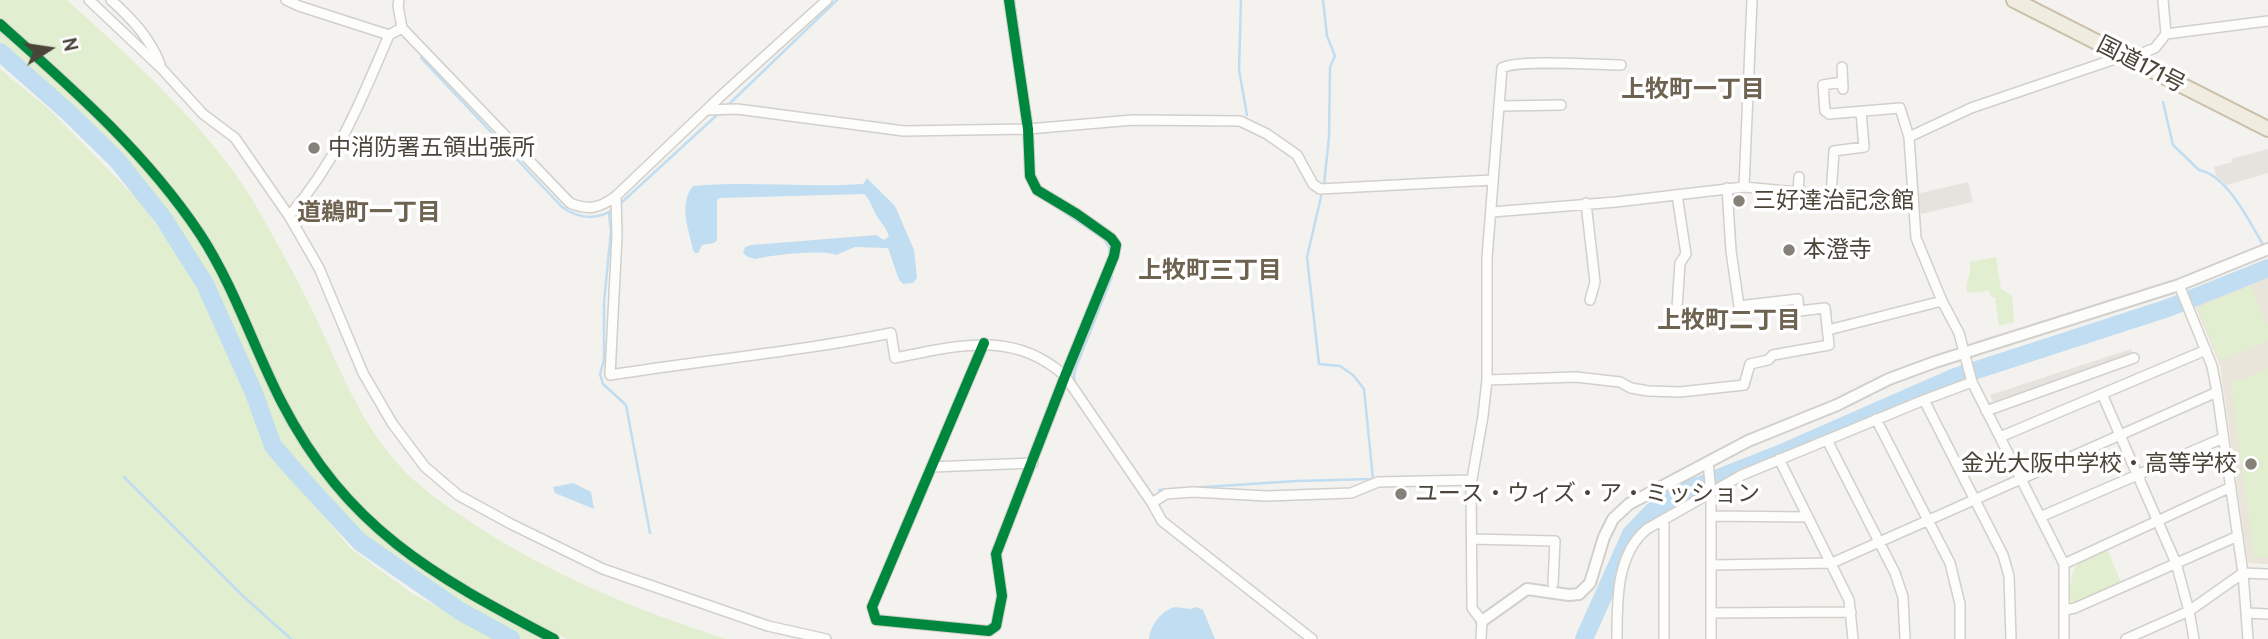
<!DOCTYPE html>
<html>
<head>
<meta charset="utf-8">
<style>
	body { margin:0 }
	#map { position:relative; width:2268px; height:639px; overflow:hidden; background:#f4f2ee; font-family:Cabin,sans-serif }
	canvas { display:block }
	.north { position:absolute; left:14px; top:14px; width:70px; height:70px; -webkit-text-stroke:5px #fff; paint-order:stroke; rotate:78deg; font-size:19px; font-weight:700; line-height:28px; text-align:center; color:#4b4439 }
	.north::after { content:''; display:block; margin:auto; width:24px; height:32px; background:#4b4439; clip-path:polygon(50% 0,100% 100%,50% 72%,0 100%) }
</style>
</head>
<body>
<div id="map">
<canvas width="2268" height="639"></canvas>
<div class="north">N</div>
</div>
<script>
const context = document.querySelector('canvas').getContext('2d');
context.lineJoin = 'round';
function fill(path, color) { context.fillStyle = color; context.fill(path, 'evenodd'); }
function stroke(path, color, width, dash) { context.strokeStyle = color; context.lineWidth = width; context.lineCap = dash ? 'butt' : 'round'; context.setLineDash(dash || []); context.stroke(path); }
function write(font, color, halo, rows, align = 'center') {
  context.font = font + ' Cabin,"Noto Sans JP",sans-serif'; context.lineWidth = 7; context.setLineDash([]); context.textBaseline = 'middle'; context.strokeStyle = halo; context.fillStyle = color; for (const [text, x, y, turn = 0] of rows) {
    context.save(); context.translate(x, y); context.rotate((+turn || 0) * Math.PI / 180); context.textAlign = isNaN(turn) ? turn : align; if (halo) context.strokeText(text, 0, 0); context.fillText(text, 0, 0); context.restore();
  }
}
fill(new Path2D(`
	M2268,273V564L2248,563L2220,365L2195,306Z`), '#eae5da');
fill(new Path2D(`
	M0,0H67C129,56 210,129 253,201C274,237 295,275 313,312C338,364 359,421 398,464C418,487 446,506 472,523C551,575 636,610 726,639H567L503,608L441,572L393,537L352,500L324,464L291,411L231,283L139,151L84,93L0,19Z
	M0,29C70,93 145,155 197,235C230,287 249,347 276,402C338,526 429,580 550,639H518L504,632L462,609L359,536L303,475L274,430L208,284L166,218L121,160L64,105L0,48Z
	M0,69L51,111L140,202L187,268L216,324L253,409L292,478L351,549L413,594L499,639H0Z
	M1996,257L2001,289L2012,296L2014,322L1999,326L1995,297H1991L1989,291L1967,293C1965,281 1972,274 1970,262Z
	M2251,286L2268,327V341L2220,360L2198,307Z
	M2268,368V558L2254,557L2231,384Z
	M2107,549L2121,582L2072,604C2069,596 2070,590 2071,581C2073,560 2090,557 2107,549Z`), '#e1eecf');
fill(new Path2D(`
	M2268,149V173L2227,185L2216,176L2214,167L2232,162L2231,159Z
	M1968,182L1973,202L1921,214L1916,194Z
	M2131,349L2133,355L1993,402L1990,395Z`), '#e6e3df');
fill(new Path2D(`
	M867,178L895,206L914,250L917,278L913,283L903,284L899,280L888,248L855,247L836,255C823,249 771,255 755,259L748,257L743,253L745,247L752,245L876,235L884,240L889,236C885,225 881,223 876,215C872,207 871,201 864,194L720,198L717,200V240L714,243L702,245L698,253H695L693,250C689,229 678,205 693,186C750,181 807,188 863,184Z
	M573,483L591,492L594,509L555,493L553,487Z
	M1175,607L1190,609L1196,607L1203,610L1215,639H1149C1151,624 1161,611 1175,607Z`), '#c0ddf1');
stroke(new Path2D(`
	M1014,0L1032,126
	M1241,0L1239,70L1247,115
	M421,58L562,207C579,219 598,221 615,208
	M2163,102L2173,145L2199,170C2228,175 2251,225 2265,248
	M726,107L837,0
	M620,204L718,114
	M1055,206L1104,239L1109,247L1110,256
	M609,214L611,231L604,302V360L600,374L603,384L626,405L650,533
	M1075,385L1074,375L1076,367L1112,277L1111,273
	M1139,476L1155,499
	M124,477L244,597L291,639
	M1159,490L1296,481L1373,479L1364,389L1353,375L1340,366L1319,364L1307,257L1324,184L1329,137L1330,67L1335,56L1327,36L1323,0`), '#c0ddf1', 2.5);
stroke(new Path2D(`
	M0,52L68,112L117,160L164,219L205,284L254,393L273,446L299,476L360,542L460,611L511,639
	M1584,639L1631,534L1653,511L1680,493L1784,452L1955,377L2168,308L2268,268`), '#c0ddf1', 18);
const minor = new Path2D(`
	M89,0L162,69L203,114L235,138L289,216L319,268L363,373L392,423L425,467L458,495L511,524L603,569L768,626L826,639
	M111,0C132,19 150,38 160,64
	M286,0L299,6L389,35
	M399,0L398,6L402,28L570,203C589,211 600,208 616,196L723,94L827,0
	M0,24C73,89 145,152 200,234C234,286 253,346 281,401C347,529 432,575 554,639
	M2166,34L2268,21
	M1842,67L1843,89
	M1842,82L1823,85L1825,111L1829,114L1900,108L1909,137
	M1501,106L1561,105
	M706,110L737,109L904,131L1028,129L1133,120L1240,121L1267,134L1297,155L1313,184L1320,189L1492,180
	M1744,187L1752,0
	M1798,191L1799,177
	M1831,195L1834,151L1864,147L1861,112
	M616,196L617,236L610,375C704,360 798,352 891,333L895,358C956,346 1013,329 1065,376L1152,503L1162,521L1312,639
	M1586,203L1595,282L1590,300
	M1492,212L1616,202L1744,187L1850,197L1913,196
	M289,216C337,161 361,101 389,35L402,28
	M2179,285L2212,366L2217,392L2243,573L2248,639
	M1676,323L1680,263L1686,254L1677,195
	M1828,330L1942,301
	M984,343L872,607L876,620L989,631L996,626L1002,596L996,554L1065,376L1114,256L1116,245L1111,238L1077,214L1037,190L1030,176L1028,129L1009,0
	M1487,380L1576,377L1620,382L1631,388L1648,391L1680,392L1744,385L1750,364L1768,360L1773,355L1829,345L1825,308L1799,311L1798,299L1739,306L1731,251L1727,188
	M2102,394L2176,563L2189,611L2194,639
	M1924,400L2003,555L2009,576L2011,639
	M1986,411L2134,358
	M1876,419L1950,563L1960,604V639
	M2000,437L2206,350
	M1827,440L1895,573L1903,597L1905,639
	M1779,459L1849,600L1853,639
	M1708,463L1711,492V639
	M931,467L1033,463
	M1152,503L1166,494L1193,492L1267,496L1351,493L1378,482L1471,480
	M1711,516L1808,517
	M2040,517L2223,438
	M1472,539L1555,541L1553,584
	M2064,564L2231,487
	M1711,565L1832,563L2217,392
	M2065,610L2075,608L2238,536
	M1711,613L1851,612
	M2246,613L2268,614
	M1481,639L1482,621L1472,608L1471,485L1483,416L1487,380V258L1502,68C1518,59 1598,65 1621,65
	M1617,639C1617,602 1616,554 1647,529L1742,475L1924,400L1972,382
	M1664,639V519
	M2064,639V564L1972,382L1959,333L1942,301L1916,238L1909,137L1971,108L2109,61L2145,52L2155,48L2166,34L2163,0
	M2126,639L2189,611L2243,573L2268,574`);
const tertiary = new Path2D(`
	M1482,621L1527,589L1569,595L1579,594L1590,583L1604,537L1613,519L1629,504L1748,441L1837,405L1889,379L1935,362L2179,285L2268,249`);
const trunk = new Path2D(`
	M2014,0L2268,129`);
stroke(minor, '#d2d0cb', 12);
stroke(tertiary, '#d2d0cb', 14);
stroke(trunk, '#ccbfa9', 18);
stroke(minor, '#fdfdfc', 9);
stroke(tertiary, '#fdfdfc', 10);
stroke(trunk, '#f0ece0', 14);
stroke(new Path2D(`
	M0,24C73,89 145,152 200,234C234,286 253,346 281,401C347,529 432,575 554,639
	M984,343L872,607L876,620L989,631L996,626L1002,596L996,554L1065,376L1114,256L1116,245L1111,238L1077,214L1037,190L1030,176L1028,129L1009,0`), '#00873e', 10);
for (const [x, y, r, color] of [
	[314,148,7,"#868178"],
	[1739,201,7,"#868178"],
	[1789,250,7,"#868178"],
	[2251,464,7,"#868178"],
	[1401,494,7,"#868178"]
]) { const dot = new Path2D(); dot.arc(x, y, r, 0, 2 * Math.PI); context.fillStyle = color; context.fill(dot); stroke(dot, '#fff', 2.5); }
write('23px', '#4b4439', '#fff', [
	["国道171号",2141,65,27]
]);
write('23px', '#4b4439', '#fff', [
	["中消防署五領出張所",328,148],
	["三好達治記念館",1753,201],
	["本澄寺",1803,250],
	["金光大阪中学校・高等学校",2237,464,"right"],
	["ユース・ウィズ・ア・ミッション",1415,494]
], 'left');
write('bold 24px', '#6e6250', '#fff', [
	["上牧町一丁目",1693,90],
	["道鵜町一丁目",369,213],
	["上牧町三丁目",1210,271],
	["上牧町二丁目",1729,321]
]);
</script>
</body>
</html>
